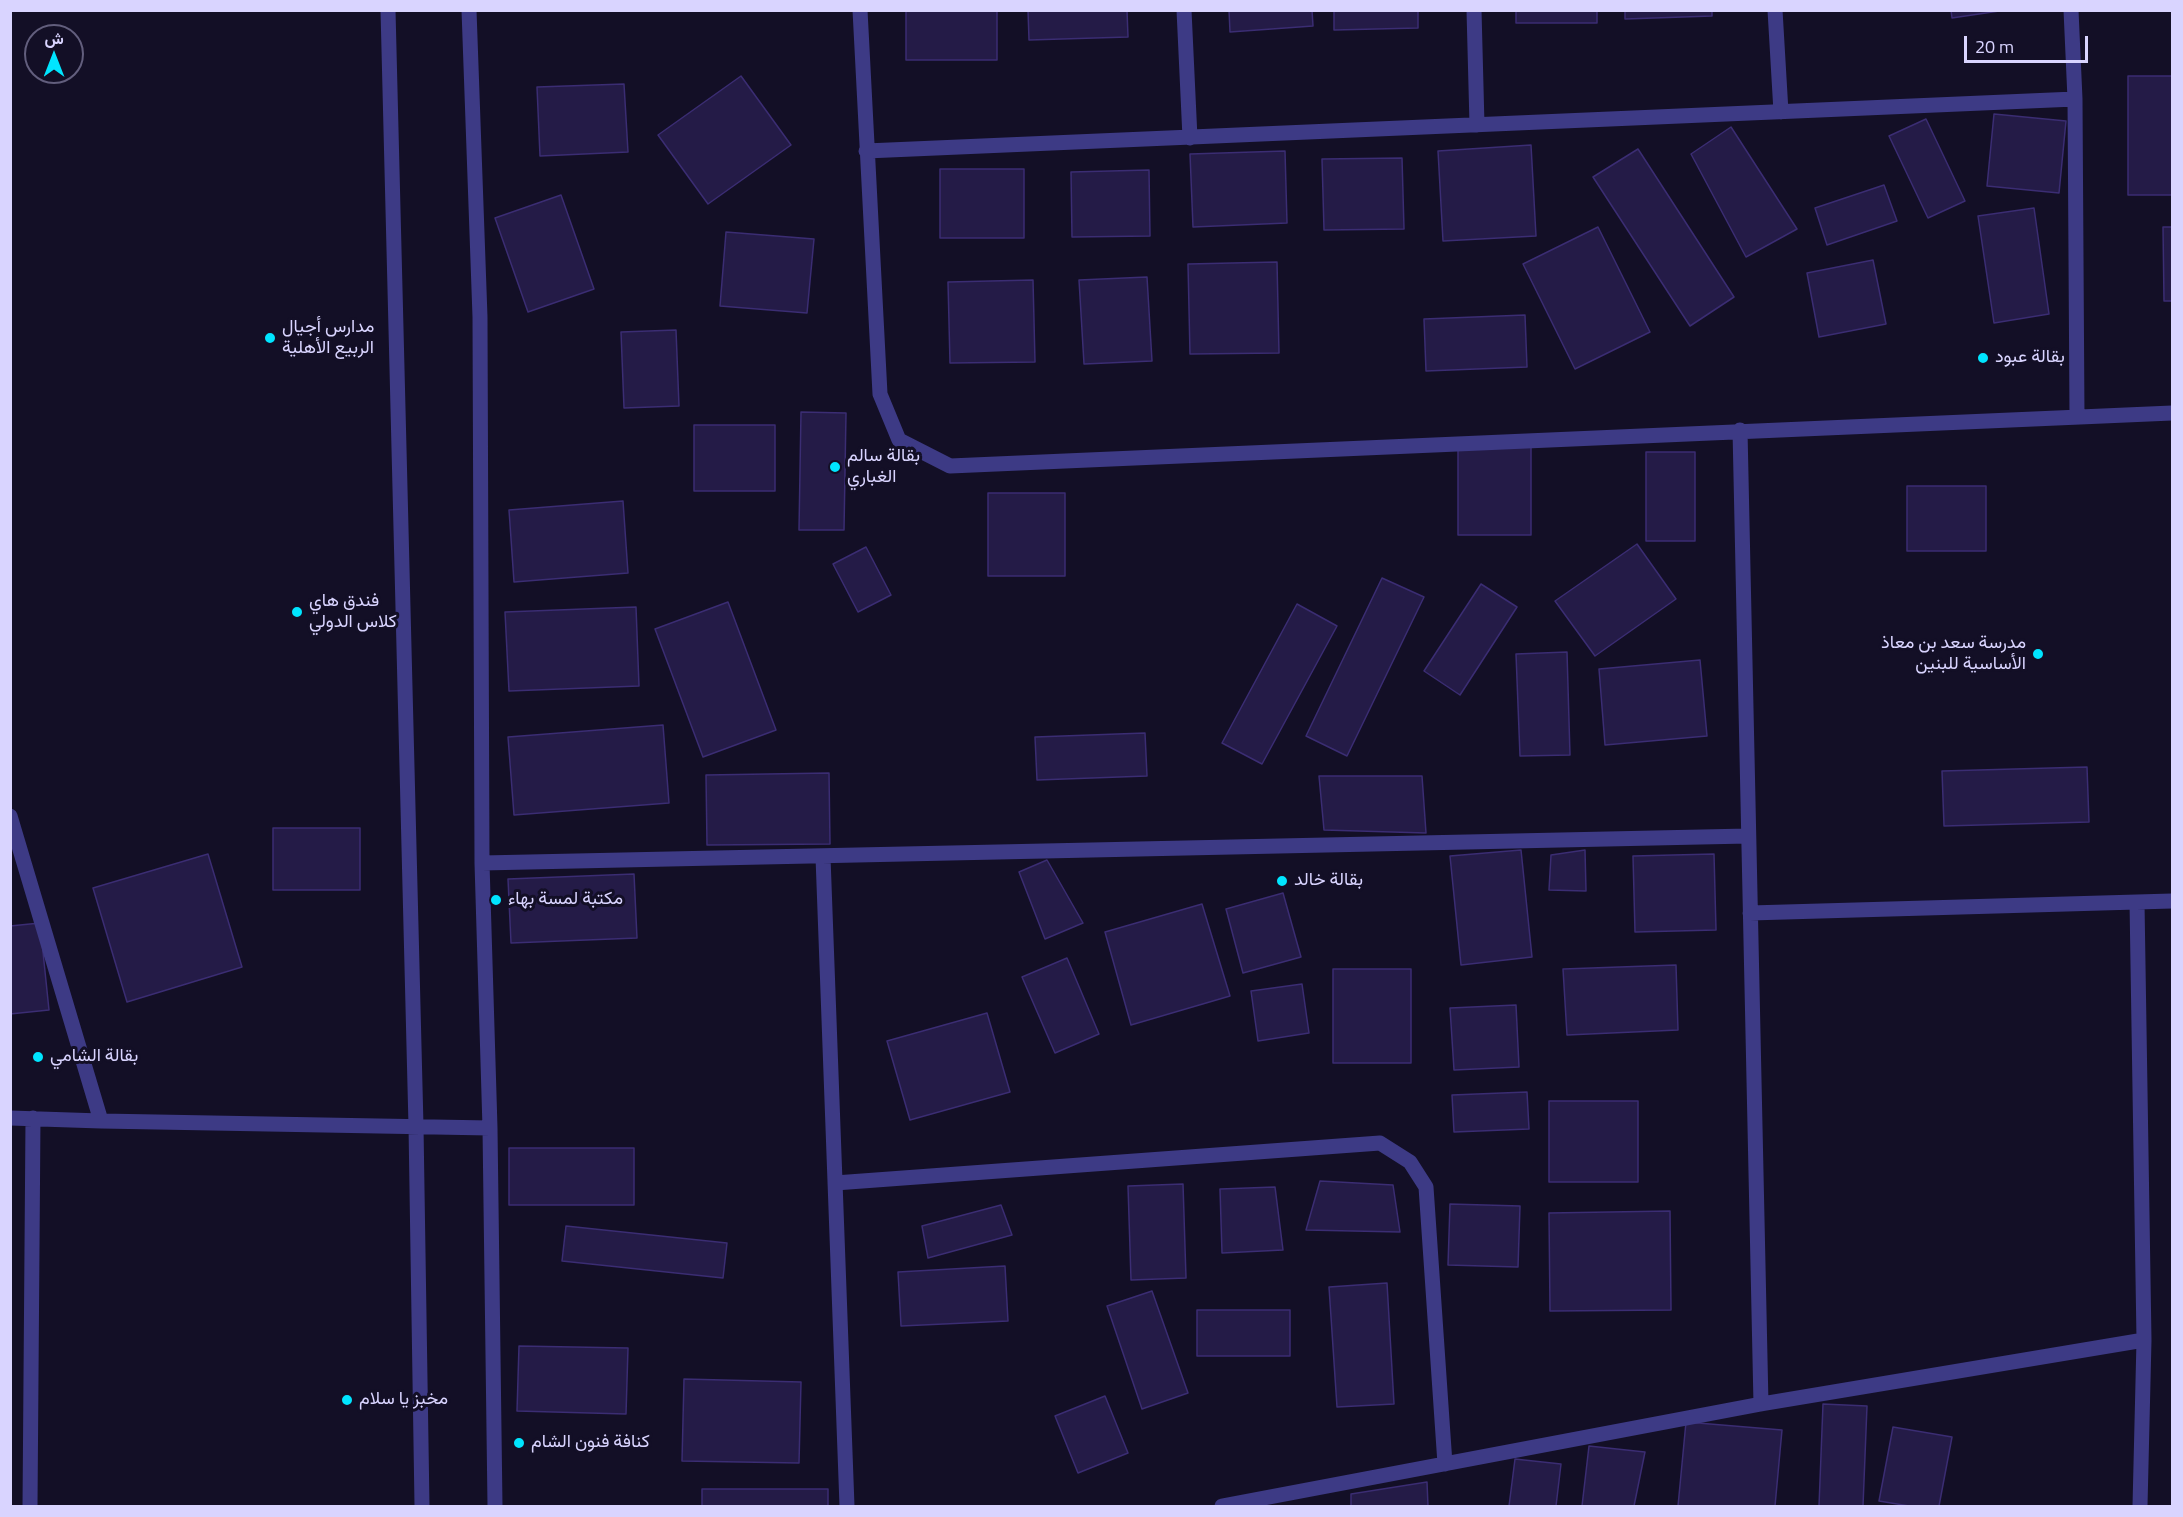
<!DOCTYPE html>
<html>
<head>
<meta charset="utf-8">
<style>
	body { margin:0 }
	#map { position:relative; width:2183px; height:1517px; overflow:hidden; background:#130f26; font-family:"Titillium Web",Vazirmatn,sans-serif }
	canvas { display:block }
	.frame { position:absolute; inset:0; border:12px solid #d9d4ff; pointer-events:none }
	.north { position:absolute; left:24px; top:24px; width:60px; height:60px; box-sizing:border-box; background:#130f26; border:2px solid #625e7d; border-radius:50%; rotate:0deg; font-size:16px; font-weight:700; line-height:24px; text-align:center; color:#d9d4ff }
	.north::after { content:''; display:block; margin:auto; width:21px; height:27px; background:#00e5ff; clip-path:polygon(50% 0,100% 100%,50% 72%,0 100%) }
	.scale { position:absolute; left:1964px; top:36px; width:124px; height:27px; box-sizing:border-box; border:3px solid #d9d4ff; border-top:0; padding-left:8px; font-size:18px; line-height:21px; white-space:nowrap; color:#d9d4ff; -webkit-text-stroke:4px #130f26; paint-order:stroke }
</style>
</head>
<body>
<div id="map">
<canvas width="2183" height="1517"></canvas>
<div class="frame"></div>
<div class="north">ش</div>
<div class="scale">20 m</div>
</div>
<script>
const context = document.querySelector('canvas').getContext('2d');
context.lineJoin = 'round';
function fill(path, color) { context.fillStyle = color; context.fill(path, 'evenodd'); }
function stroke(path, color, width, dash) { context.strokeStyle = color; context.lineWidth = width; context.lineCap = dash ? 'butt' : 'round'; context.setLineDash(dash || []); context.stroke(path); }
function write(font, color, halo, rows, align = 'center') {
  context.font = font + ' "Titillium Web",Vazirmatn,sans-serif'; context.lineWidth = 6; context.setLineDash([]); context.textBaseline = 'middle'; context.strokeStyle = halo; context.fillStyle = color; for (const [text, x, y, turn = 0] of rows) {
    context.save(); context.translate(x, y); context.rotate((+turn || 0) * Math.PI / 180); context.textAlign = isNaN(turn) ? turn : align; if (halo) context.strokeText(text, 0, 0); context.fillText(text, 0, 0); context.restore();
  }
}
const building = new Path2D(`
	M906,10H997V60H906Z
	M1028,10H1127L1128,37L1029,40Z
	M1229,10H1312L1313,26L1230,32Z
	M1334,10H1418V28L1334,30Z
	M1516,10H1597V23H1516Z
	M1625,10H1712V16L1625,19Z
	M1951,10H2006L1952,18Z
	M741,76L791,145L708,204L658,135Z
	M2128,76H2172V195H2128Z
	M624,84L628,152L540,156L537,87Z
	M1994,114L2066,121L2059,193L1987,186Z
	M1926,119L1965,201L1928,218L1889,136Z
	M1731,127L1797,229L1746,257L1691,154Z
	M1531,145L1536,236L1443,241L1438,151Z
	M1638,149L1734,297L1690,326L1593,177Z
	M1285,151L1287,223L1193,227L1190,154Z
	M1402,158L1404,229L1324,230L1322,159Z
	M940,169H1024V238H940Z
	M1149,170L1150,236L1072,237L1071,172Z
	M1884,185L1897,221L1827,245L1815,208Z
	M561,195L594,289L528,312L495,218Z
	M2034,208L2049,314L1994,323L1978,216Z
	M1598,227L1650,332L1575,369L1523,264Z
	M2163,227H2172V301H2164Z
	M726,232L814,239L807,313L720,306Z
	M1873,260L1886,324L1819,337L1807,273Z
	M1277,262L1279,353L1190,354L1188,264Z
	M1147,277L1152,361L1084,364L1079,280Z
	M1033,280L1035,362L950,363L948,282Z
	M1525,315L1527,367L1426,371L1424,319Z
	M676,330L679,406L624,408L621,332Z
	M801,412L846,413L844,530H799Z
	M694,425H775V491H694Z
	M1458,445H1531V535H1458Z
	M1646,452H1695V541H1646Z
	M1907,486H1986V551H1907Z
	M988,493H1065V576H988Z
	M623,501L628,573L514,582L509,510Z
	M1637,544L1676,599L1595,656L1555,601Z
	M866,547L891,595L858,612L833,564Z
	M1382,578L1424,597L1347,756L1306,736Z
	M1481,584L1517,607L1460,695L1424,671Z
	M728,602L776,730L703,757L655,629Z
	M1297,604L1337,626L1262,764L1222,743Z
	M636,607L639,686L509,691L505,612Z
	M1567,652L1570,755L1520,756L1516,654Z
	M1700,660L1707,736L1605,745L1599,669Z
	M663,725L669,803L514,815L508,737Z
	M1145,733L1147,776L1037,780L1035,737Z
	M2087,767L2089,822L1944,826L1942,771Z
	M829,773L830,844L707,845L706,775Z
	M1319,776H1422L1426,833L1324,830Z
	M273,828H360V890H273Z
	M1521,850L1532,957L1461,965L1450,856Z
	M1585,850L1586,891L1549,890L1551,855Z
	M208,854L242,967L127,1002L93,888Z
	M1714,854L1716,930L1635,932L1633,856Z
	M1047,860L1083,923L1045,939L1019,872Z
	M634,874L637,938L511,943L508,879Z
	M1283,893L1301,957L1243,973L1226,909Z
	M1202,904L1230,996L1131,1025L1105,932Z
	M40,923L49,1010L10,1014V926Z
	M1067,958L1099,1034L1055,1053L1022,977Z
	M1676,965L1678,1030L1567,1035L1563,969Z
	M1333,969H1411V1063H1333Z
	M1302,984L1309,1033L1258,1041L1251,991Z
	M1516,1005L1519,1067L1454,1070L1450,1008Z
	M987,1013L1010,1092L910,1120L887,1041Z
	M1527,1092L1529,1129L1454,1132L1452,1095Z
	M1549,1101H1638V1182H1549Z
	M509,1148H634V1205H509Z
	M1320,1181L1393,1185L1400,1232L1306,1230Z
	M1183,1184L1186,1278L1131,1280L1128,1186Z
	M1275,1187L1283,1250L1222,1253L1220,1189Z
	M1450,1204L1520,1206L1518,1267L1448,1265Z
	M1001,1205L1012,1235L928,1258L922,1226Z
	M1670,1211L1671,1310L1550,1311L1549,1213Z
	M566,1226L727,1243L723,1278L562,1261Z
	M1005,1266L1008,1321L901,1326L898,1272Z
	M1387,1283L1394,1404L1337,1407L1329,1287Z
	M1152,1291L1188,1393L1142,1409L1107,1306Z
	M1197,1310H1290V1356H1197Z
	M519,1346L628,1348L626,1414L517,1411Z
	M684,1379L801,1382L799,1463L682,1461Z
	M1105,1396L1128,1453L1078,1473L1055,1416Z
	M1823,1404L1867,1406L1863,1506H1819Z
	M1686,1422L1782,1430L1775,1506H1678Z
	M1893,1427L1952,1437L1939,1506H1909L1879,1501Z
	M1589,1446L1645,1452L1634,1506H1582Z
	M1515,1459L1561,1464L1556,1506H1509Z
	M1427,1482L1428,1506H1351V1494Z
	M702,1489H828V1506H702Z`);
fill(building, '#241b47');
stroke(building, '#3b2d73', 1.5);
stroke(new Path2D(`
	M388,10L416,1126L422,1506
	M469,10L480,317L482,863L490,1128L495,1506
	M860,10L880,394L899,440L950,466L2172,413
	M1184,10L1190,138
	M1474,10L1477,125
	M1775,10L1781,112
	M2071,10L2075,99L2077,417
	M866,151L2075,99
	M1740,430L1761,1404
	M10,816L101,1121
	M823,857L847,1506
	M482,863L1748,836
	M2137,902L2144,1340L2140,1506
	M1750,913L2172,901
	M10,1118L101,1121L490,1128
	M835,1183L1380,1143L1410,1162L1426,1187L1445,1464
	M30,1506L33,1118
	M1222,1506L1761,1404L2144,1340`), '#3d3a85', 15);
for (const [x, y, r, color] of [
	[270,338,6,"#00e5ff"],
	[1983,358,6,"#00e5ff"],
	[835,467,6,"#00e5ff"],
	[297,612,6,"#00e5ff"],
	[2038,654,6,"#00e5ff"],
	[1282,881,6,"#00e5ff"],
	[496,900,6,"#00e5ff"],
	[38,1057,6,"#00e5ff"],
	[347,1400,6,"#00e5ff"],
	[519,1443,6,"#00e5ff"]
]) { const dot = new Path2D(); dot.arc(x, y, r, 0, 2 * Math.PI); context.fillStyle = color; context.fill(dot); stroke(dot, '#130f26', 2); }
write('18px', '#d9d4ff', '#130f26', [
	["مدارس أجيال",282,328],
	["الربيع الأهلية",282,349],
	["بقالة عبود",1995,358],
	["بقالة سالم",847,457],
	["الغباري",847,478],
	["فندق هاي",309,602],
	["كلاس الدولي",309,623],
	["مدرسة سعد بن معاذ",2026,644,"right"],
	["الأساسية للبنين",2026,665,"right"],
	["بقالة خالد",1294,881],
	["مكتبة لمسة بهاء",508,900],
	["بقالة الشامي",50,1057],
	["مخبز يا سلام",359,1400],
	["كنافة فنون الشام",531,1443]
], 'left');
</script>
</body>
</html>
